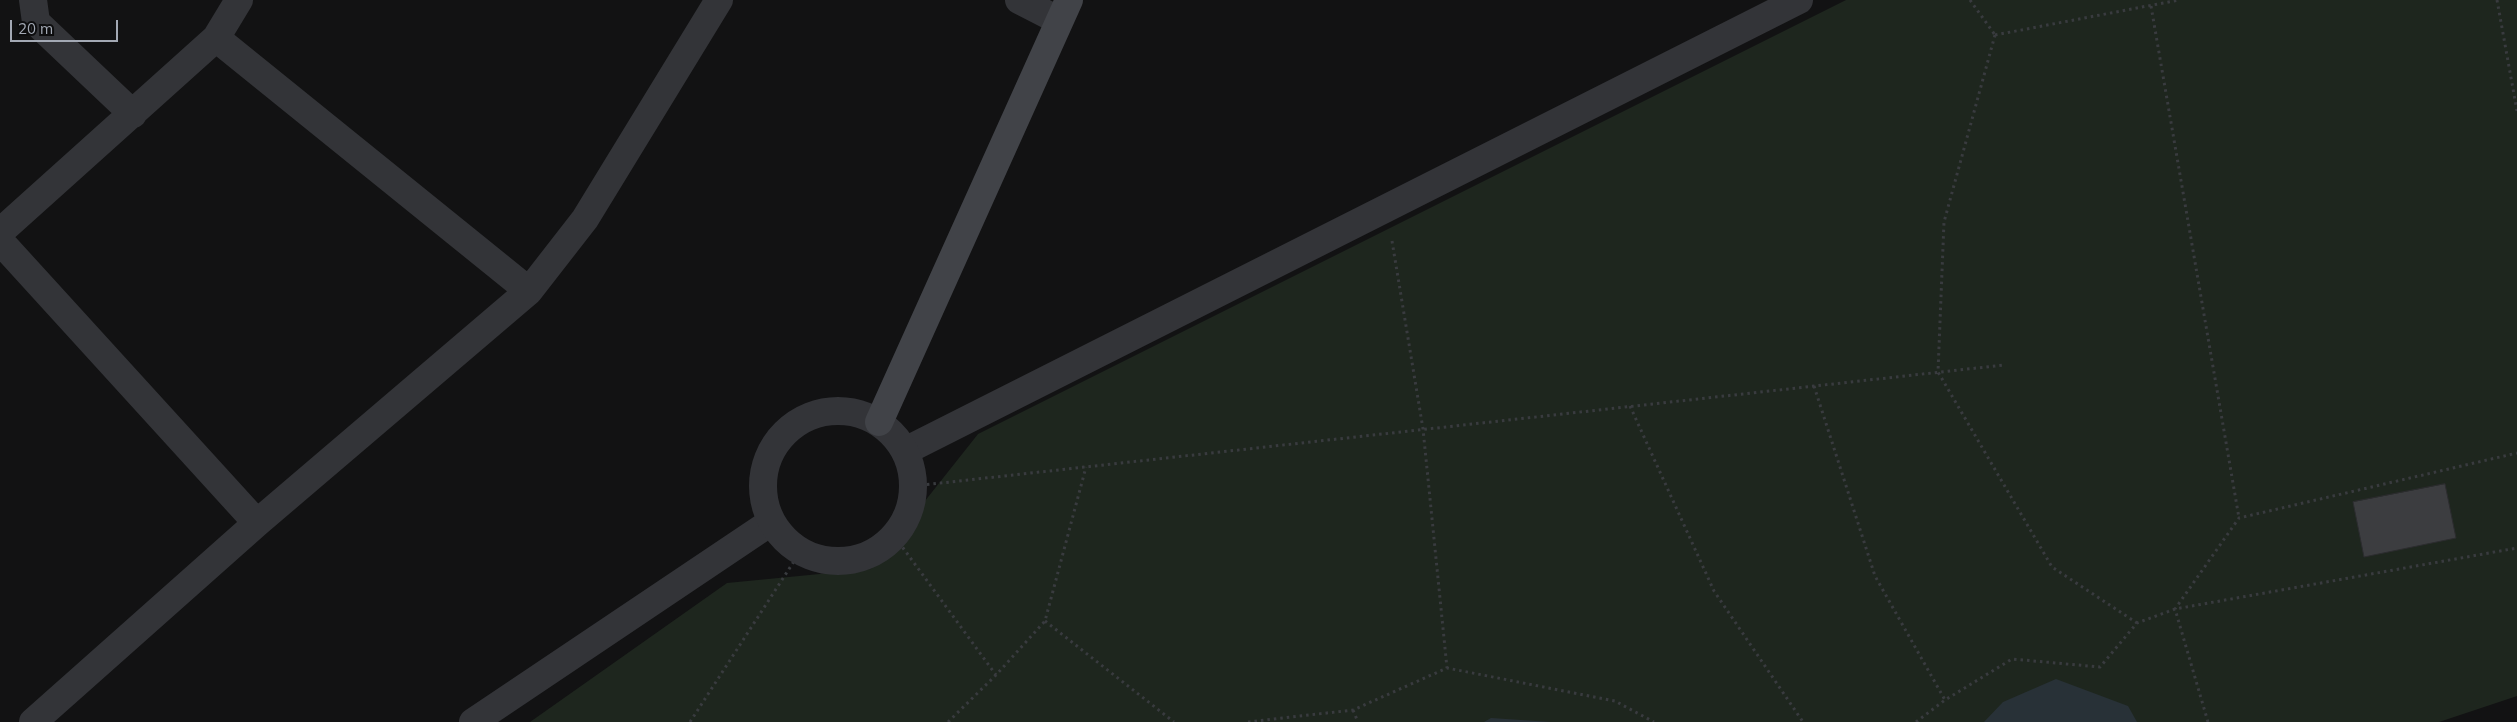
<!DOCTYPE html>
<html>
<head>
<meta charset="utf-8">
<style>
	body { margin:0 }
	#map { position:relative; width:2517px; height:722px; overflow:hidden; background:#121213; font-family:Mulish,sans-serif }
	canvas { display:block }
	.scale { position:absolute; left:10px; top:20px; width:108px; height:22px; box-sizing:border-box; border:2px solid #a3a9b4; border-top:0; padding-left:6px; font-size:15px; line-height:18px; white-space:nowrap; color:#a3a9b4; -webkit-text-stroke:4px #0d0d0e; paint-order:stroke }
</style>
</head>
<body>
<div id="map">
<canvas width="2517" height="722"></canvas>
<div class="scale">20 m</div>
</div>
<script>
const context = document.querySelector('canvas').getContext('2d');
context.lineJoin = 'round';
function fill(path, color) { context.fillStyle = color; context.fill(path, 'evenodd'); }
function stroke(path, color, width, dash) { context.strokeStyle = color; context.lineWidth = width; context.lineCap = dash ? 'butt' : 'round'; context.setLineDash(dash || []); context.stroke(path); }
fill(new Path2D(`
	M1846,0H2517V696L2439,722H530L727,583L871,569L978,434Z`), '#1e261e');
fill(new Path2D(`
	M2056,679L2128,706L2137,722H1984L2003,702Z
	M1491,718L1551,722H1484Z`), '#283137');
const building = new Path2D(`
	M2445,484L2456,538L2364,557L2353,502Z`);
fill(building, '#3c3d40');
stroke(building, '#2c2c2f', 1);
stroke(new Path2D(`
	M1970,0L1995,35
	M2497,0L2517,111
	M2151,6L2239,518
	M1995,35L1944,222L1938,372L2052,567L2137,623
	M1995,35L2179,0
	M1392,241L1423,429L1447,668
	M1814,386L1875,576L1945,700
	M1630,406L1714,591L1803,722
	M914,486L2004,365
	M895,537L996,675
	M1045,621L1174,722
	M1353,710L1358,722
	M690,722L800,552
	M948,722L996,675L1045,621L1086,467
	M1248,722L1353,710L1447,668L1615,701L1654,722
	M1916,722L1945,700L2012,659L2100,667L2137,623L2175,609L2517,548
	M2208,722L2175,609L2239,518L2517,453`), '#393b3f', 3, [2.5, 4]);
stroke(new Path2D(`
	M33,0L36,22L133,114
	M1019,0L1058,20
	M216,38L529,291
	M0,232L216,38L239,0
	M0,241L257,523
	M905,451L1799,0
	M33,722L257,523L529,291L585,219L719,0
	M473,722L771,522`), '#333438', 28);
stroke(new Path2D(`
	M763 486a75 75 0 1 1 150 0a75 75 0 1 1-150 0Z`), '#333438', 28);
stroke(new Path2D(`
	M879,422L1069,0`), '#414348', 28);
</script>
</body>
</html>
